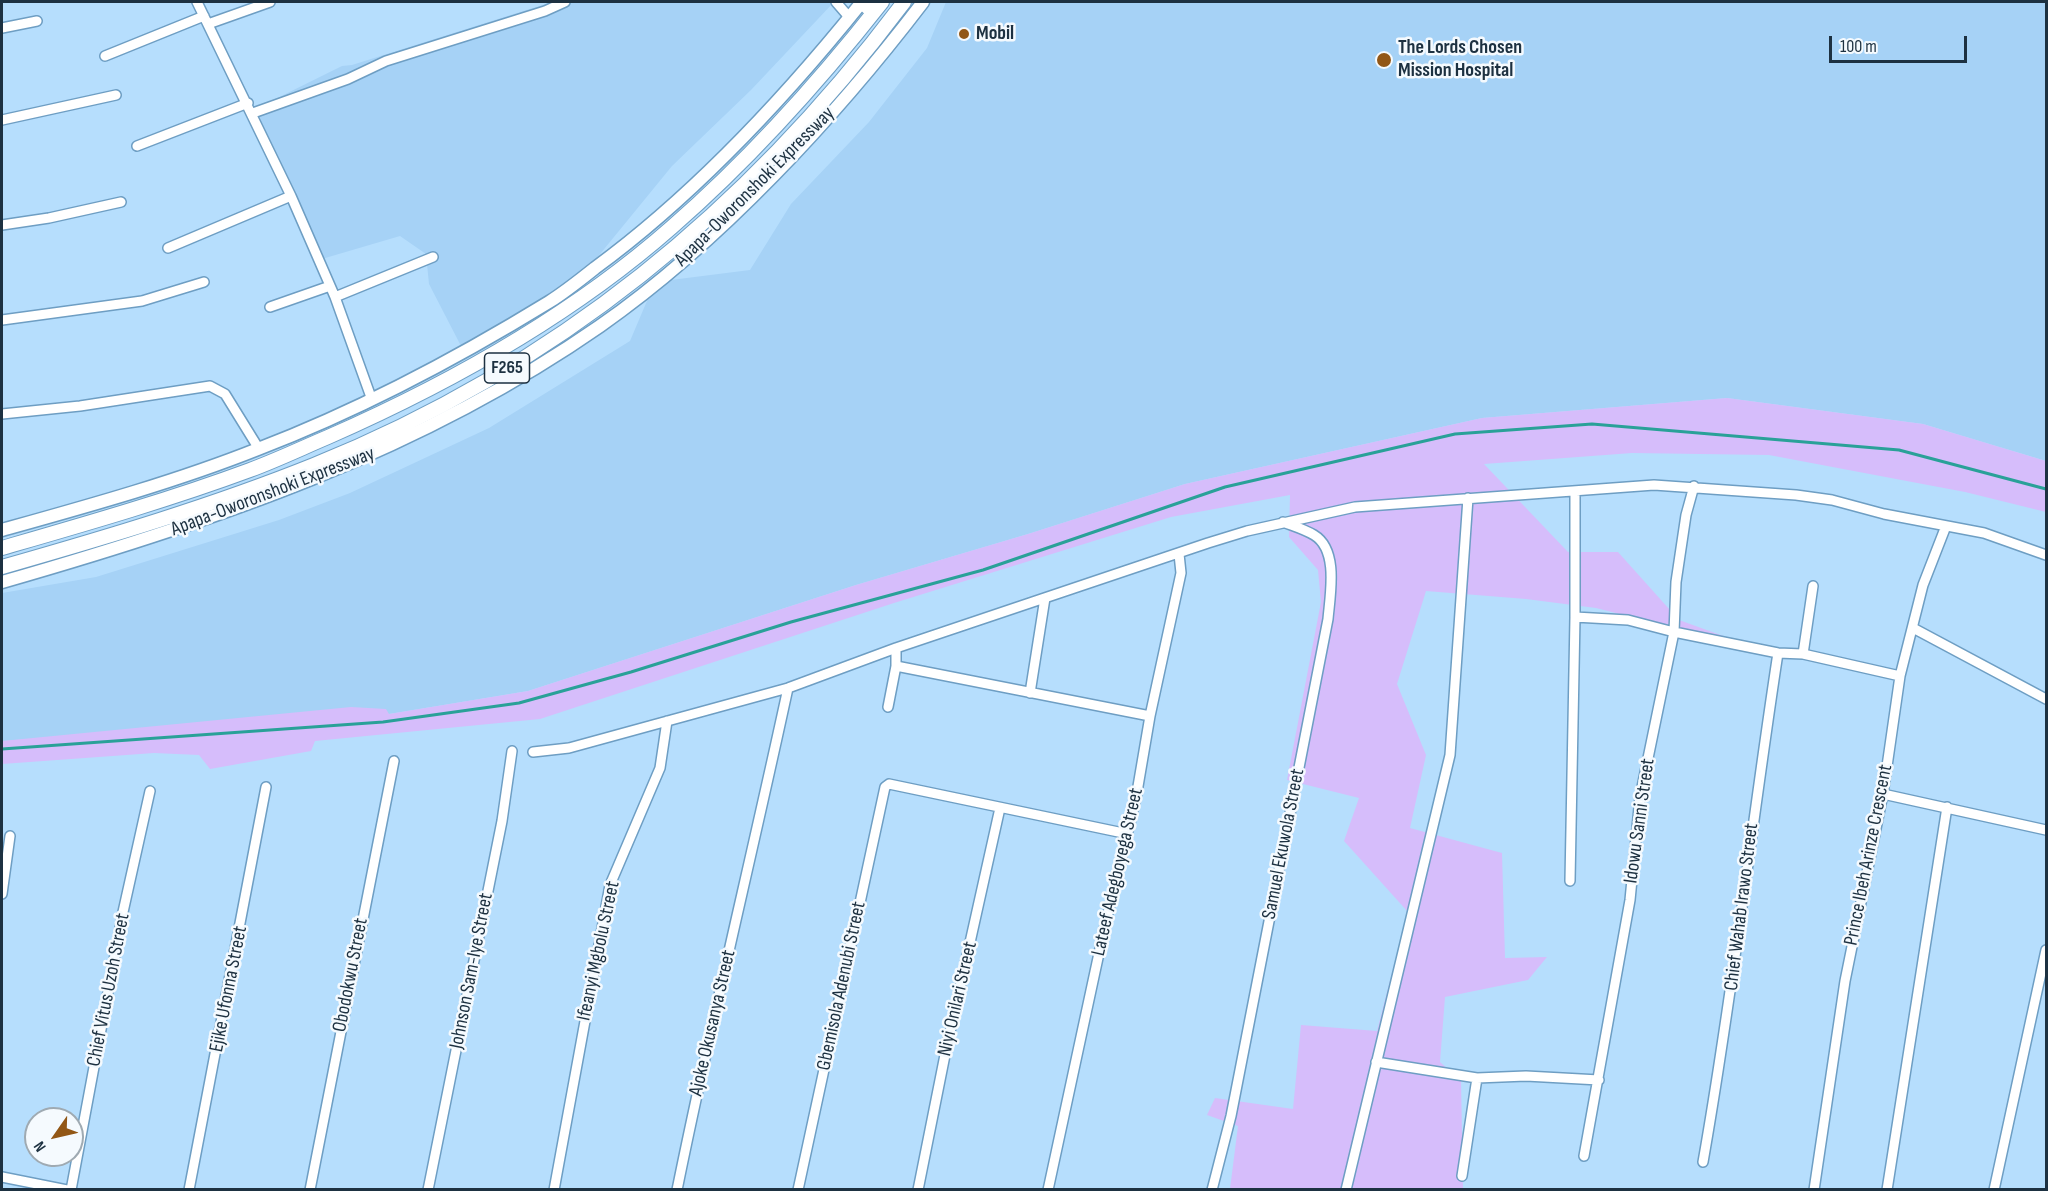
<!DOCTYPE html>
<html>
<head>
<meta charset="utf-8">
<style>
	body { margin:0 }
	#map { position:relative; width:2048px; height:1191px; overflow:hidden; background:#b6defd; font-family:"Sofia Sans Condensed",sans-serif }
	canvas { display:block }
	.frame { position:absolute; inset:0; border:3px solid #1d3141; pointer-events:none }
	.north { position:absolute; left:24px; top:1107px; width:60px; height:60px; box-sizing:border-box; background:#f5fafe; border:2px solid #9faab2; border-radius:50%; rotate:236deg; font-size:16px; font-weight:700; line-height:24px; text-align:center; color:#1d3141 }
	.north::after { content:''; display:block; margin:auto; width:21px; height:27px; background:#925716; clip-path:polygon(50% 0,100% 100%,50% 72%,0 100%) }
	.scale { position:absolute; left:1829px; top:36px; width:138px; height:27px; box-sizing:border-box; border:3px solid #1d3141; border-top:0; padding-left:8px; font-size:18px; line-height:21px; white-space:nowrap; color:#1d3141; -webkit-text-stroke:4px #f5fafe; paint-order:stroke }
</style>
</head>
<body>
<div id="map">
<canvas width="2048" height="1191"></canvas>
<div class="frame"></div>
<div class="north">N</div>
<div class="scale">100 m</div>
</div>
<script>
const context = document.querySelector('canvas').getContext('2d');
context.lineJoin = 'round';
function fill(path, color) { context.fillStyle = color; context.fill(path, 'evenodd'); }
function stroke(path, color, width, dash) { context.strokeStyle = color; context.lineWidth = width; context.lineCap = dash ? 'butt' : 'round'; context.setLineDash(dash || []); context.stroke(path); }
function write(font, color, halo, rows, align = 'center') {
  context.font = font + ' "Sofia Sans Condensed",sans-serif'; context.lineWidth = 5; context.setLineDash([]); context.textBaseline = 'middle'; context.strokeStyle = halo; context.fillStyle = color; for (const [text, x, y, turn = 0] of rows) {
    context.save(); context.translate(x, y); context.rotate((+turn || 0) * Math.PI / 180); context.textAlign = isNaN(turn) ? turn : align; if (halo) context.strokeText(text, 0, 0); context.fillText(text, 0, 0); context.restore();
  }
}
fill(new Path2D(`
	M552,2H834L751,90L672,166L587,270L518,319L461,346L429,284L426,254L400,236L315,261L249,112L342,66L352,65Z
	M946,2H2046V461L1923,424L1727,398L1482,418L1185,484L1028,534L856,585L528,691L389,714L2,741V593L96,577L279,520L350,493L489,428L630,341L655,282L750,270L791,204L869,122L927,48Z`), '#a6d2f6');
fill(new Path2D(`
	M1727,398L1923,424L2046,461V512L1965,492L1769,455L1632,453L1484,464L1568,552H1618L1679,620L1762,650L1596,608L1526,599L1426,591L1397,684L1426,755L1410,828L1502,853L1505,958L1547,957L1528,980L1445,997L1440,1062L1461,1081L1463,1189H1230L1238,1126L1207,1115L1215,1098L1293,1109L1301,1025L1377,1031L1408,912L1344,841L1359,798L1287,780L1321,602L1318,570L1289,537L1290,495L1171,517L894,603L540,719L315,741L311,751L210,769L199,755L154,753L2,764V741L351,707L386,709L389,714L528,691L856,585L1028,534L1185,484L1482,418Z`), '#d6bdfb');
stroke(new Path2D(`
	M2,749L383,722L519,703L631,672L791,622L983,570L1225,487L1455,434L1592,424L1899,450L2046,489`), '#29a198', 3);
const minor = new Path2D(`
	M197,2L291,196L335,297L372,400
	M836,2L849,17
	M208,24L270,2
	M2,28L37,21
	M105,56L204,16
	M253,113L348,79L386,61L545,11L565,2
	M2,120L116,95
	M137,146L248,103
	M2,225L49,218L121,202
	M168,248L291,196
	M335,297L433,257
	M270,307L330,286
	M2,320L142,301L204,282
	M2,414L80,406L210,386L225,394L259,449
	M1575,617L1628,620L1674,632L1778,653L1803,654L1900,676
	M1913,628L2046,699
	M896,648V666L1150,716
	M1803,654L1813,586
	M1030,693L1045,598
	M888,707L896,666
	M533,752L569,748L788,688L896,648L1208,543L1247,531L1355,507L1654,485L1796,495L1832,500L1884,514L1984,533L2046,555
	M1883,794L2046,830
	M1570,881L1575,617V492
	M2,894L10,836
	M1376,1062L1477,1078L1526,1076L1599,1080
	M1584,1156L1630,900L1640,797L1674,632L1676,582L1686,515L1694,486
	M1703,1162C1733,993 1752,822 1778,653
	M1462,1176L1477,1078
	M2,1177L67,1190
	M71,1190L123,912L150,791
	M189,1190L266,787
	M310,1190L394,761
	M428,1190L502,821L512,751
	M554,1190L610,885L660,768L667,721
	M677,1190C711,1022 752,855 788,688
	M798,1190L885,787L889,784L1128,834
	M918,1190L946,1050L1000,808
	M1048,1190L1104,930L1136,798L1150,716L1181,573L1179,554
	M1212,1190L1231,1116L1328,619C1330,595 1339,550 1314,535C1304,529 1293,526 1283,522
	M1346,1190L1450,755L1468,498
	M1814,1190L1845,981L1883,794L1900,676L1923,585L1946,526
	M1887,1190L1947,807
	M1994,1190L2046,950`);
const major = new Path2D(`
	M2,530C88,506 175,482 258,449C360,410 456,359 549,302C565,292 580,280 595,268C696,194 784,99 862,2
	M2,582C212,522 419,452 600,326C719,243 836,116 923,2`);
const highway = new Path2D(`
	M862,2L873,12
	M2,548C85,524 169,500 250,470C277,460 302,448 328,437C451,383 571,316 672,227C749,160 819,82 882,2
	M2,567C107,537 212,506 314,465C557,367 748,210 904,2`);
stroke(minor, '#6e9ec3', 12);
stroke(major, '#6e9ec3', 15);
stroke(highway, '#6e9ec3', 16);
stroke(minor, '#fff', 9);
stroke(major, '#fff', 12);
stroke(highway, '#fff', 14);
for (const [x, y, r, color] of [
	[964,34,6,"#925716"],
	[1384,60,8,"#925716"]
]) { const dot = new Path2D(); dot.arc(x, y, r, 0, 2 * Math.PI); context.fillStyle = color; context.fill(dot); stroke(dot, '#f5fafe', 2); }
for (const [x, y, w] of [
	[507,368,45]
]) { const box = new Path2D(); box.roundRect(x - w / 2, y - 15, w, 30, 4.5); context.fillStyle = '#f5fafe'; context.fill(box); stroke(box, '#1d3141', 1.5); }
write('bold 18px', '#1d3141', null, [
	["F265",507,368]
]);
write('bold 20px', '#1d3141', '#f5fafe', [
	["Mobil",976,34],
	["The Lords Chosen",1398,48],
	["Mission Hospital",1398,71]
], 'left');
write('20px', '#1d3141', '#f5fafe', [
	["Apapa-Oworonshoki Expressway",755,187,-45],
	["Apapa-Oworonshoki Expressway",273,492,-21],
	["Idowu Sanni Street",1640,821,-82],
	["Samuel Ekuwola Street",1284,844,-79],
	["Prince Ibeh Arinze Crescent",1869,855,-79],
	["Lateef Adegboyega Street",1118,872,-77],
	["Chief Wahab Irawo Street",1742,907,-83],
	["Ifeanyi Mgbolu Street",599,951,-78],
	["Johnson Sam-Iye Street",472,971,-79],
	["Obodokwu Street",351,975,-79],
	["Gbemisola Adenubi Street",842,986,-78],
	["Ejike Ufonna Street",229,989,-79],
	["Chief Vitus Uzoh Street",109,990,-79],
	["Niyi Onilari Street",958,999,-77],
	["Ajoke Okusanya Street",713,1023,-77]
]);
</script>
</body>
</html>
